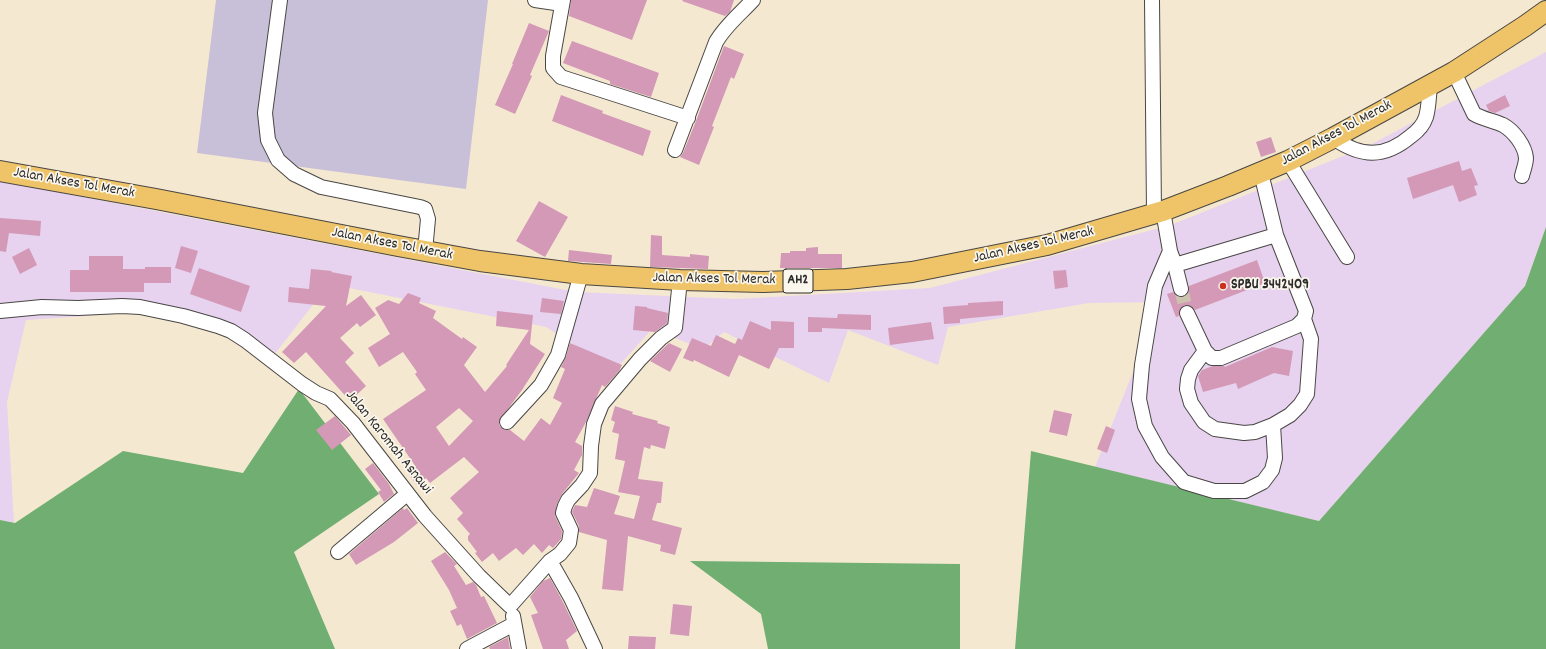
<!DOCTYPE html>
<html>
<head>
<meta charset="utf-8">
<style>
	body { margin:0 }
	canvas { display:block; background:#f5e8d1 }
</style>
</head>
<body>
<canvas width="1546" height="649"></canvas>
<script>
const context = document.querySelector('canvas').getContext('2d');
context.lineJoin = 'round';
function fill(path, color) { context.fillStyle = color; context.fill(path, 'evenodd'); }
function stroke(path, color, width, dash) { context.strokeStyle = color; context.lineWidth = width; context.lineCap = dash ? 'butt' : 'round'; context.setLineDash(dash || []); context.stroke(path); }
function write(font, color, halo, rows, align = 'center') {
  context.font = font + ' Dekko,sans-serif'; context.lineWidth = 3.5; context.setLineDash([]); context.textBaseline = 'middle'; context.strokeStyle = halo; context.fillStyle = color; for (const [text, x, y, turn = 0] of rows) {
    context.save(); context.translate(x, y); context.rotate((+turn || 0) * Math.PI / 180); context.textAlign = isNaN(turn) ? turn : align; if (halo) context.strokeText(text, 0, 0); context.fillText(text, 0, 0); context.restore();
  }
}
fill(new Path2D(`
	M1546,52V227L1525,286L1319,521L1095,467L1161,302L1089,303L948,327L938,365L848,330L829,383L724,332L703,349L652,329L615,370L546,327L329,284L267,364L230,334L146,312L26,320L7,402L14,523L0,520V181L576,292L736,299L930,288L1171,225L1368,146Z`), '#e7d2ef');
fill(new Path2D(`
	M216,0H488L466,189L197,153Z`), '#c8bfd8');
fill(new Path2D(`
	M1546,227V649H1015L1031,451L1319,521L1525,286Z
	M299,389L379,494L294,552L335,649H0V520L15,523L123,451L243,473Z
	M690,561L960,564V649H768L761,614Z`), '#70af71');
fill(new Path2D(`
	M571,0H647L632,40L569,16Z
	M683,0H734L730,12L725,16L682,1Z
	M529,23L549,31L530,75L532,76L515,114L495,105L513,64H512Z
	M572,41L659,73L651,97L610,84V81L563,63Z
	M724,46L744,54L734,79L731,77L712,126L714,127L699,165L680,157L683,153L696,121Z
	M561,95L603,111L602,113L651,131L643,156L552,121Z
	M1505,95L1510,106L1495,113L1489,111L1486,105Z
	M1271,137L1276,152L1261,157L1256,142Z
	M1459,161L1462,171L1471,168L1478,185L1474,186L1477,195L1459,202L1453,185L1413,199L1407,178Z
	M539,201L568,217L545,257L516,241Z
	M0,218L41,221L40,236L9,233L6,252L0,251Z
	M651,235L662,236V255L690,257V254L709,256L708,269L650,267Z
	M181,246L198,251L191,273L175,268Z
	M818,247V254H842V268H780L781,253H790V251H806V248Z
	M29,248L37,265L20,274L12,257Z
	M569,250L612,255L611,264L568,261Z
	M89,256H123V269H145V267H171V283H144V292H70V270H89Z
	M1257,260L1265,283L1195,310L1191,306L1184,305L1180,309L1179,316L1176,317L1167,294L1173,292L1178,297H1183L1189,292V286Z
	M199,268L250,286L241,312L190,294Z
	M311,269L332,271L331,272L352,276L346,306L361,295L376,315L360,327L357,323L340,338L354,353L345,362L366,386L350,401L306,352L294,363L282,352L326,306L288,302L289,287L309,289Z
	M1066,270L1068,287L1055,289L1053,271Z
	M408,293L421,298L419,303L436,311L433,318L462,339L463,337L477,347L464,365L485,392L507,366L506,365L529,330L496,326L497,311L533,315L530,344L545,354L522,390L499,421V425L502,428L506,430H510L524,441L541,418L550,425L562,403L553,398L565,369L561,367L566,357L570,343L622,365L619,371L605,387L602,385L586,422L575,442L582,446V455L574,470L579,473L562,494L557,504L555,516L562,531L561,539L553,548L549,545L542,553L534,544L523,555L516,548L499,561L493,553L482,562L475,553L477,552L468,540V536L470,534L457,519L463,513L450,498L479,472L464,457L430,483L426,478L417,485L408,473L416,467L383,419L426,390L415,374L417,372L403,352L379,367L368,348L390,334L375,308L388,300L399,304ZM459,408L473,421L449,446L436,427Z
	M542,298L564,301L561,314L540,312Z
	M1003,301V315L960,319V323L944,324L943,307L968,305V303Z
	M635,306L647,307V308L668,313L667,323L655,332L633,330Z
	M838,314L871,315V330L822,328V332H808V317L837,318Z
	M750,321L771,330V321L794,322V348H779L769,369L739,355L729,377L694,360L693,362L683,358L692,338L711,346L716,335L735,344L738,338L742,340Z
	M931,322L934,339L890,345L888,328Z
	M669,343L682,349L670,372L650,361Z
	M1272,347L1293,351L1289,376L1274,373L1238,389L1236,383L1203,392L1198,376L1202,370L1213,366H1224L1225,367Z
	M615,406L633,412L632,414L658,421L657,423L670,427L665,449L651,445L650,449L644,447L638,479L663,482L661,503H657L652,520L682,528L675,555L660,551L661,545L628,536L623,591L602,589L607,540L579,532V526L572,512L575,505L587,507L594,488L620,496L614,514L634,519L640,496L618,492L625,461L615,459L619,434L612,432L615,422L611,420Z
	M1054,410L1072,414L1067,436L1049,432Z
	M335,416L351,435L332,450L316,430Z
	M1106,426L1115,430L1107,453L1097,449Z
	M373,463L389,484L394,494L384,502L378,492L381,490L365,469Z
	M403,508L404,510L407,508L418,523L394,542L356,565L349,554Z
	M445,552L457,564L454,566L466,585L473,582L476,585L481,597L484,596L497,623L467,639L461,624L457,626L450,611L457,608L449,590L431,561Z
	M550,578L563,602L577,631L566,640L569,649H543L531,615L538,613L530,597L543,581Z
	M673,604L692,606L689,636L670,634Z
	M629,636L656,637L655,649H628Z
	M508,637L510,649H490L489,647Z`), '#d399b6');
stroke(new Path2D(`
	M1181,289L1187,313`), '#cdc2b0', 14, [14, 7]);
const minor = new Path2D(`
	M280,0L265,113L268,140L278,160L294,174L321,187L420,207L425,209L428,219L425,251
	M535,0L562,4
	M563,0L553,56V68L561,77L688,118
	M1152,0L1154,213
	M1454,72L1474,114C1483,119 1494,121 1503,125C1514,131 1525,146 1526,158C1526,164 1523,171 1522,176
	M1333,138C1361,157 1384,159 1411,136C1418,131 1423,126 1426,117C1429,107 1429,94 1430,84
	M675,150L716,42C725,26 740,14 753,0
	M1288,161L1347,257
	M1163,211L1170,251L1175,265L1181,289
	M1170,251L1155,286L1142,365L1139,399L1145,426L1162,457L1184,482L1214,491H1245L1263,482L1272,470L1275,458L1273,425
	M1175,265L1276,235
	M0,311L42,307L78,308L122,306L140,307L183,316L218,326L231,331L245,340L302,384L316,393L330,399L353,423L425,516L479,576L510,606
	M1187,313L1205,351L1212,358H1221L1297,326L1304,319L1306,311L1276,235L1261,173
	M1205,351L1191,370L1188,379L1187,389L1191,403L1204,422L1215,429L1244,433L1255,432L1273,425L1290,415L1300,405L1307,394L1311,339L1304,319
	M507,422L541,385L558,355L581,274
	M338,552L407,494
	M550,561L571,598L595,649
	M510,606L550,561L560,554L569,543L571,530L563,513L565,506L568,500L582,485L590,473L591,446L594,424L602,404L640,359L661,338L675,328L680,280
	M513,616L519,649
	M467,649L514,624`);
const highway = new Path2D(`
	M0,171L156,199L398,246L480,261L581,274L680,280L763,282L847,279L912,272L1047,245L1163,211L1228,186L1288,161L1333,138L1454,72L1525,26L1546,11`);
stroke(minor, '#494744', 16);
stroke(highway, '#494744', 22);
stroke(minor, '#fff', 14);
stroke(highway, '#efc469', 20);
for (const [x, y, r, color] of [
	[1223,286,4,"#c8321e"]
]) { const dot = new Path2D(); dot.arc(x, y, r, 0, 2 * Math.PI); context.fillStyle = color; context.fill(dot); stroke(dot, '#fbf7ec', 1.5); }
for (const [x, y, w] of [
	[798,281,30]
]) { const box = new Path2D(); box.roundRect(x - w / 2, y - 12, w, 24, 3); context.fillStyle = '#fbf7ec'; context.fill(box); stroke(box, '#2b2b2b', 1); }
write('bold 14px', '#2b2b2b', null, [
	["AH2",798,281]
]);
write('15px', '#2b2b2b', '#fbf7ec', [
	["Jalan Akses Tol Merak",1337,134,-28],
	["Jalan Akses Tol Merak",74,184,10],
	["Jalan Akses Tol Merak",392,245,11],
	["Jalan Akses Tol Merak",1034,246,-13],
	["Jalan Akses Tol Merak",714,280,1],
	["Jalan Karomah Asnawi",388,443,51]
]);
write('bold 15px', '#2b2b2b', '#fbf7ec', [
	["SPBU 3442409",1231,286]
], 'left');
</script>
</body>
</html>
